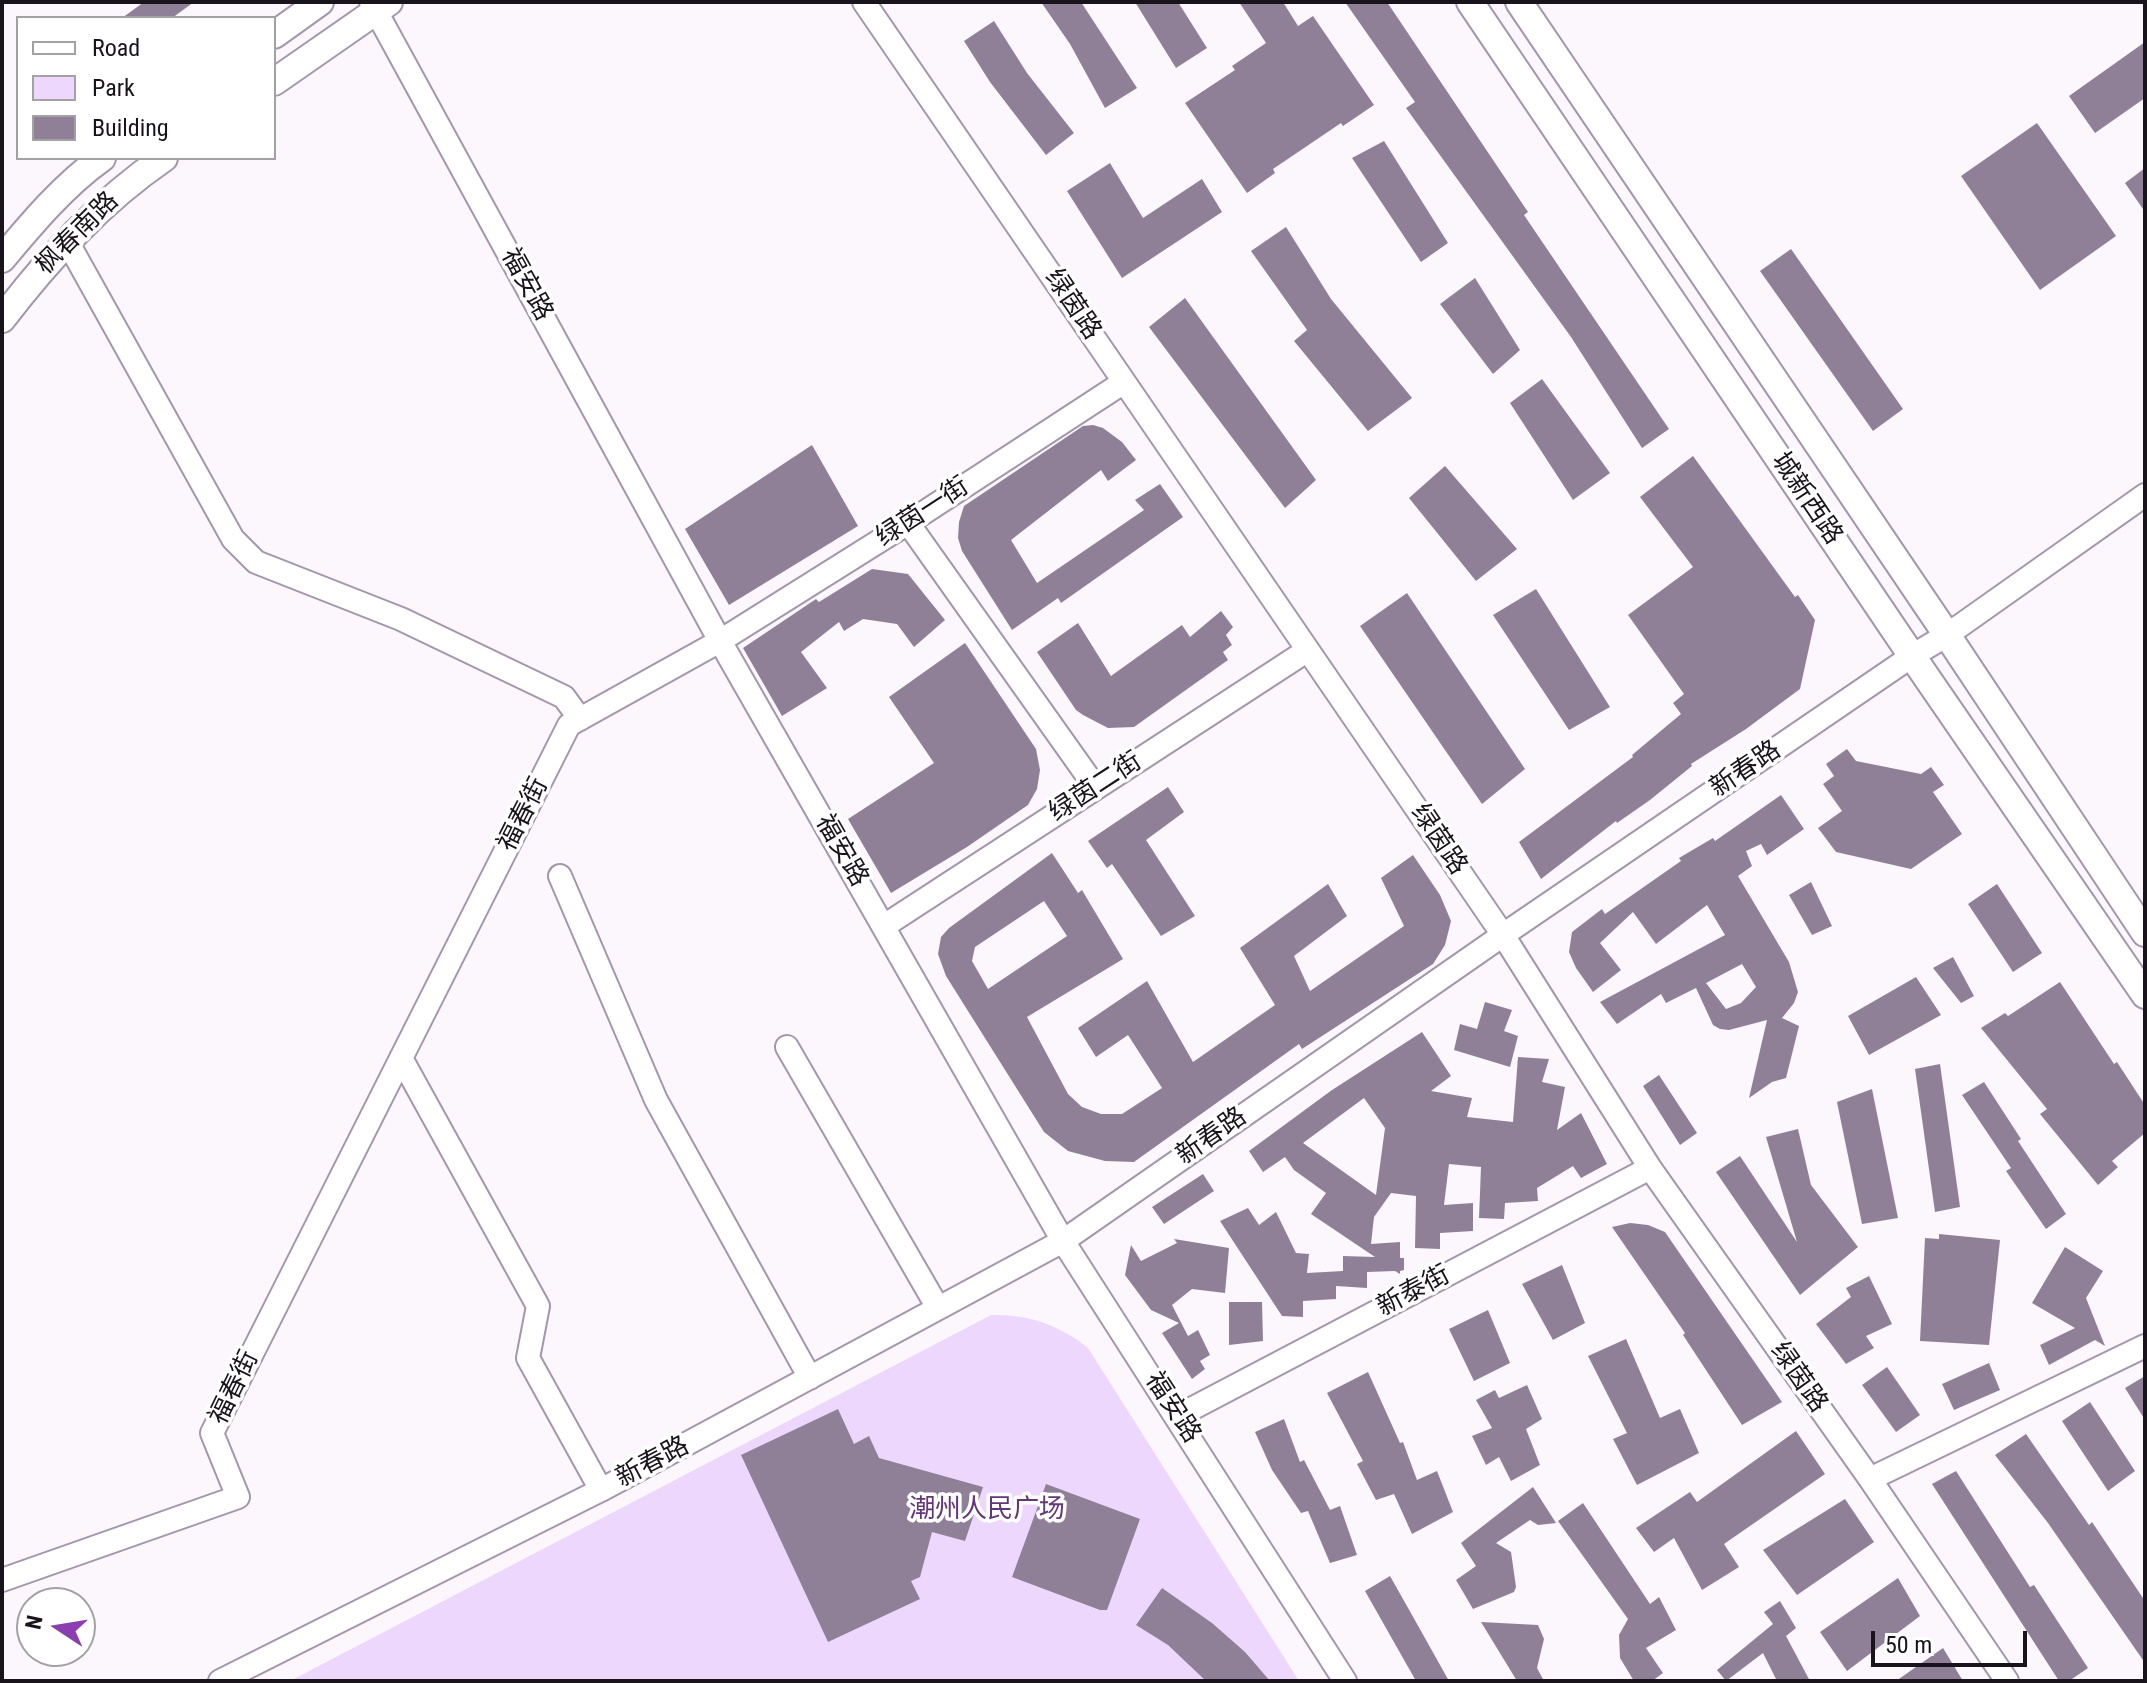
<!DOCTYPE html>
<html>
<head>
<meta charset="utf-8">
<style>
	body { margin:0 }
	#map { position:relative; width:2147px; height:1683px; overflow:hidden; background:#fbf7fd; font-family:"Roboto Condensed",sans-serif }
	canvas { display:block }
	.frame { position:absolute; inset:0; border:4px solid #19141c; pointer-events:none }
	.legend { position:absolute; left:16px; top:16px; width:260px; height:144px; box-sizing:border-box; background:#fff; border:2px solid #a3a1a4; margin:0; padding:10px 14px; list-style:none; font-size:24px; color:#19141c }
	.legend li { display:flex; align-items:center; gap:16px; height:40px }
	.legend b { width:40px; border:2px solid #a3a1a4 }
	.north { position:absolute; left:16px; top:1587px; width:80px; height:80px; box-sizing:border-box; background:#fff; border:2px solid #a3a1a4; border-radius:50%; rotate:282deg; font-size:22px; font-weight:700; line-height:32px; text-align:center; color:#19141c }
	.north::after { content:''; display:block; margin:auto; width:28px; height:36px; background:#8b3eaf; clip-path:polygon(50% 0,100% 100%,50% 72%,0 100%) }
	.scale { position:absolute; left:1871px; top:1631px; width:156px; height:36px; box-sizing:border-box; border:4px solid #19141c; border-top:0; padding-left:10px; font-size:24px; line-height:28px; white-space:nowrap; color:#19141c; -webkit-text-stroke:6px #fff; paint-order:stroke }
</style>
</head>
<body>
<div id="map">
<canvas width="2147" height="1683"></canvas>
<div class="frame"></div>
<ul class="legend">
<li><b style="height:10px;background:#fff"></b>Road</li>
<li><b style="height:22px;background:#eed7fc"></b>Park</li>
<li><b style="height:22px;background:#8f8097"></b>Building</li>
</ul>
<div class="north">N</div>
<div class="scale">50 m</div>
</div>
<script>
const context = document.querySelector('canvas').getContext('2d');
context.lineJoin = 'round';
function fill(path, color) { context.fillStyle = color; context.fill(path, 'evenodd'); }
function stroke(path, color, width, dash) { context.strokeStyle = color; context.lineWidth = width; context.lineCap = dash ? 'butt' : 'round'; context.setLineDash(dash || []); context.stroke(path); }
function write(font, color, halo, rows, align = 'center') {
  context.font = font + ' "Roboto Condensed","Noto Sans SC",sans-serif'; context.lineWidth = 7; context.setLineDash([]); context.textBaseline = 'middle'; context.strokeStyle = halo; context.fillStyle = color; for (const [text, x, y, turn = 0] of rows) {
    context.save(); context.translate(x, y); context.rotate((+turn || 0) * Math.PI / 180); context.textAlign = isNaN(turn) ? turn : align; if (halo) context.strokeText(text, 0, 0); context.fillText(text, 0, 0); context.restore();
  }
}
fill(new Path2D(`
	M991,1315C1029,1314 1059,1325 1088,1348L1299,1681H290Z`), '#eed7fc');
fill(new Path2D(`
	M144,2H194L172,18H122Z
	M1041,2H1081L1137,88L1105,108L1070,44Z
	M1135,2H1178L1207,48L1176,68Z
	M1239,2H1283L1298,26L1313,16L1374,105L1343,126L1341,123L1273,169L1275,173L1247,193L1185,103L1235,70L1232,66L1266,43Z
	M1345,2H1387L1528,212L1524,215L1669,429L1642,448L1571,337L1406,108L1415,102Z
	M994,21L1027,73L1074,133L1046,155L990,82L964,41Z
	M2145,42V98L2095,133L2069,96Z
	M2037,123L2116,236L2040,290L1961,176Z
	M1384,141L1448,243L1421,262L1352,158Z
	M1110,163L1143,218L1202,179L1222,212L1122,278L1067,191Z
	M2145,168V212L2125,183Z
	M1286,227L1331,299L1412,398L1368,431L1294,341L1307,330L1251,251Z
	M1791,249L1903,409L1873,431L1760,271Z
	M1475,278L1520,350L1493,374L1440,304Z
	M1185,298L1316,480L1285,508L1149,327Z
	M1542,379L1610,473L1573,500L1510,403Z
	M1093,425L1103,428L1122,442L1136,460L1108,481L1101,470L1011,540L1037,583L1144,510L1135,500L1160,484L1183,517L1061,603L1058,598L1012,630L962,551L958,538L959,522L964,506L1083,426Z
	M812,445L858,526L729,605L685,529Z
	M1693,456L1795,597L1798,595L1815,620L1800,689L1746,729L1691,764L1692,766L1650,800L1617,823L1616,821L1541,879L1519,842L1633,757L1632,755L1681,714L1673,703L1684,694L1628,615L1693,567L1640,497Z
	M1445,466L1517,549L1476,581L1409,498Z
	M872,569L908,574L945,620L914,647L897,624L863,619L844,631L839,622L801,652L827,688L782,716L743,648L816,599L819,602Z
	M1536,589L1610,707L1569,730L1493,615Z
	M1407,593L1525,769L1482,804L1360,626Z
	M1221,611L1233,627L1226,635L1232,645L1223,652L1228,660L1134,727L1108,728L1083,715L1076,710L1037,652L1078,623L1111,676L1182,625L1190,637Z
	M965,643L1036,749L1040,770L1037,789L1028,805L967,847L891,893L848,819L934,763L889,697Z
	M1847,749L1856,761L1921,774L1931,767L1944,785L1933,792L1962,834L1911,869L1836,852L1818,828L1842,811L1823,784L1834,776L1826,764Z
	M1168,787L1184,812L1146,840L1195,916L1161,936L1112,864L1107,868L1088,841Z
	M1781,795L1804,829L1767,855L1761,844L1746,851L1752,866L1738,876L1789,962L1798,992L1794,1003L1782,1018L1799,1026L1786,1078L1772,1082L1749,1098L1767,1020L1729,1030L1720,1029L1713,1025L1696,988L1666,1003L1661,994L1617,1024L1600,1002L1725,935L1707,905L1656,944L1633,912L1600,943L1621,970L1593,992L1576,968L1569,952L1572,932L1602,909L1605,914L1681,861L1679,858L1713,838L1715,841ZM1742,964L1756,987L1741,1003L1726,1009L1706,983Z
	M1052,853L1078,893L1082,890L1123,959L1027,1017L1068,1094L1082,1107L1101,1114H1122L1162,1088L1128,1035L1096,1057L1078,1028L1147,981L1193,1062L1275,1005L1240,948L1328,884L1347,916L1294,956L1310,991L1404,926L1381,878L1413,855L1440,895L1451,921L1445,945L1433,964L1302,1049L1299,1044L1134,1162L1105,1161L1068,1151L1044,1132L946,976L938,954L941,937L949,928ZM1044,901L1067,936L988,989L972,961L975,947Z
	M1811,882L1832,926L1812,935L1789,895Z
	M1997,884L2042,953L2013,972L1968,904Z
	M1953,957L1974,996L1961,1003L1933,968Z
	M1916,977L1941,1015L1869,1055L1848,1016Z
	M2060,982L2114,1064L2117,1062L2145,1105V1133L2112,1161L2118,1167L2098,1185L2040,1114L2047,1109L1981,1028L2005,1013L2008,1016Z
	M1485,1002L1512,1010L1504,1031L1518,1036L1510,1067L1454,1050L1460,1024L1477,1029Z
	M1422,1032L1451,1076L1431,1091L1472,1098L1467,1117L1513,1122L1518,1057L1549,1059L1542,1082L1565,1087L1557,1130L1581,1113L1607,1164L1581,1178L1573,1166L1537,1188L1538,1201L1505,1203L1504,1219L1479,1218L1481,1167L1449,1164L1444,1205L1473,1203V1231L1440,1233V1249L1415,1248L1416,1196L1391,1193L1374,1217L1371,1244L1400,1242V1258H1404V1270L1400,1271V1274L1395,1271L1367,1272V1288L1336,1286V1299L1303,1301V1317L1282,1316L1220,1221L1248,1208L1259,1225L1276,1212L1296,1253L1309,1254L1307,1273L1343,1271V1256L1375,1257L1311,1214L1326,1193L1294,1170L1285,1157L1263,1172L1249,1151L1332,1090ZM1364,1098L1385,1128L1376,1195L1303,1143Z
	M1940,1064L1960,1207L1935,1212L1915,1069Z
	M1659,1075L1697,1133L1680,1145L1643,1086Z
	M1984,1082L2021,1139L2018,1141L2066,1214L2046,1229L2006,1171L2011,1168L1962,1095Z
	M1872,1089L1898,1218L1862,1224L1837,1102Z
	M1798,1129L1811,1185L1858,1247L1800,1295L1716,1172L1740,1156L1797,1242L1766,1137Z
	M1203,1174L1214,1191L1164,1224L1152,1207Z
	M1630,1223L1648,1225L1665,1232L1782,1402L1742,1425L1683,1335L1685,1333L1612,1227Z
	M1939,1234L2000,1240L1989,1345L1920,1341L1925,1238L1939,1239Z
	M1174,1239L1229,1248L1225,1293L1192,1289L1172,1305L1188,1336L1198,1330L1210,1355L1200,1361L1205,1369L1192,1379L1162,1333L1179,1323L1151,1310L1125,1275L1131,1245L1141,1261L1177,1243Z
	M2065,1247L2103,1271L2086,1298L2105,1346L2095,1340L2049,1365L2040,1345L2075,1328L2032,1303Z
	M1562,1265L1585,1323L1553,1340L1522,1284Z
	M1869,1276L1892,1324L1866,1336L1874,1348L1846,1364L1816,1324L1851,1297L1846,1288Z
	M1229,1302H1262L1263,1341L1229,1345Z
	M1488,1310L1510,1363L1474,1381L1449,1329Z
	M1626,1339L1660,1418L1680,1409L1699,1453L1637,1485L1613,1439L1627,1433L1588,1356Z
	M1989,1363L2000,1390L1954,1410L1942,1384Z
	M1887,1367L1920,1415L1896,1432L1862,1385Z
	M1368,1372L1400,1443L1403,1442L1417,1480L1437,1471L1453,1512L1412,1534L1394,1494L1376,1500L1357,1464L1363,1461L1327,1393Z
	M2145,1376V1420L2125,1388Z
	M1527,1385L1542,1419L1526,1429L1540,1465L1511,1481L1499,1457L1486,1465L1472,1436L1492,1428L1476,1400L1495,1390L1499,1398Z
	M2090,1402L2135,1471L2108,1491L2062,1421Z
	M838,1409L854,1444L869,1436L879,1458L983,1487L965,1541L932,1532L920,1577L911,1581L920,1599L828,1642L741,1455Z
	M1284,1419L1300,1462L1304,1460L1330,1510L1340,1506L1357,1555L1330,1563L1308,1511L1301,1513L1272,1470L1255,1432Z
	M1796,1431L1825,1474L1724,1544L1739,1567L1702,1590L1674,1538L1654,1552L1636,1528L1690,1492L1697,1502Z
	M2026,1434L2089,1525L2092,1522L2145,1601V1663L2048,1523L1995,1455Z
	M1956,1471L2030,1587L2034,1585L2088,1668L2069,1681H2059L1932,1484Z
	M1046,1484L1140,1519L1107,1610H1100L1012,1577Z
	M1533,1487L1556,1523L1538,1525L1530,1520L1496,1543L1511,1552L1516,1587L1514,1592L1473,1609L1456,1580L1476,1566L1461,1543Z
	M1845,1499L1874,1542L1797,1595L1763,1550Z
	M1583,1503L1650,1604L1659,1597L1676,1630L1646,1648L1663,1673L1652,1681H1634L1620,1658L1619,1635L1628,1619L1558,1521Z
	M1390,1576L1421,1631L1449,1681H1416L1365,1591Z
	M1898,1578L1920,1616L1847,1671L1820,1632Z
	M1162,1588L1212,1623L1245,1652L1270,1681H1206L1168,1645L1136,1625Z
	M1780,1601L1796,1628L1786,1636L1810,1681H1777L1763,1653L1726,1681L1717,1670L1773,1624L1764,1612Z
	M1481,1622L1538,1625L1544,1639L1537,1668L1544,1681H1517Z
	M1943,1648L1963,1681H1896Z`), '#8f8097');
const minor = new Path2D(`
	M371,2L720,641L1063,1241L1345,1681
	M864,2L1503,935L1650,1168L1870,1479L2007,1681
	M67,241L233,539L256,562L401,619L564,697L580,719
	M908,523L1096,788
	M560,876L656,1100L810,1378
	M884,926L1308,650
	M787,1047L938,1308
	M401,1058L538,1306L528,1358L601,1490
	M1178,1416L1650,1168
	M1870,1479L2145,1346
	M2,1580L238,1497L212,1433L569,725L720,641L908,523L1124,382
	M220,1681L601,1490L1063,1241L1503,935L1912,656L1947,635L2145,495`);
const major = new Path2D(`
	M1470,2L1912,656L2145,995
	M1519,2L1947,635L2145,933
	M274,35L320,2
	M274,82L389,2
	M2,259C32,223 64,185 102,158
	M2,319C49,258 100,202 164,158`);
stroke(minor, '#a496ad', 26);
stroke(major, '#a496ad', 30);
stroke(minor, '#fff', 22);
stroke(major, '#fff', 26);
write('26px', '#19141c', '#fff', [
	["枫春南路",78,234,-45],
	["福安路",526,285,61],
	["绿茵路",1072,305,56],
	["城新西路",1806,499,56],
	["绿茵一街",923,513,-33],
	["新春路",1746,770,-34],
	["绿茵二街",1096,788,-33],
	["福春街",524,815,-63],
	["绿茵路",1438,840,56],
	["福安路",841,851,60],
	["新春路",1212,1137,-35],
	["新泰街",1414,1292,-28],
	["绿茵路",1798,1378,55],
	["福春街",235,1388,-64],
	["福安路",1172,1408,57],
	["新春路",653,1463,-28]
]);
write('26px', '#623677', '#fff', [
	["潮州人民广场",987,1510]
]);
</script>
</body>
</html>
